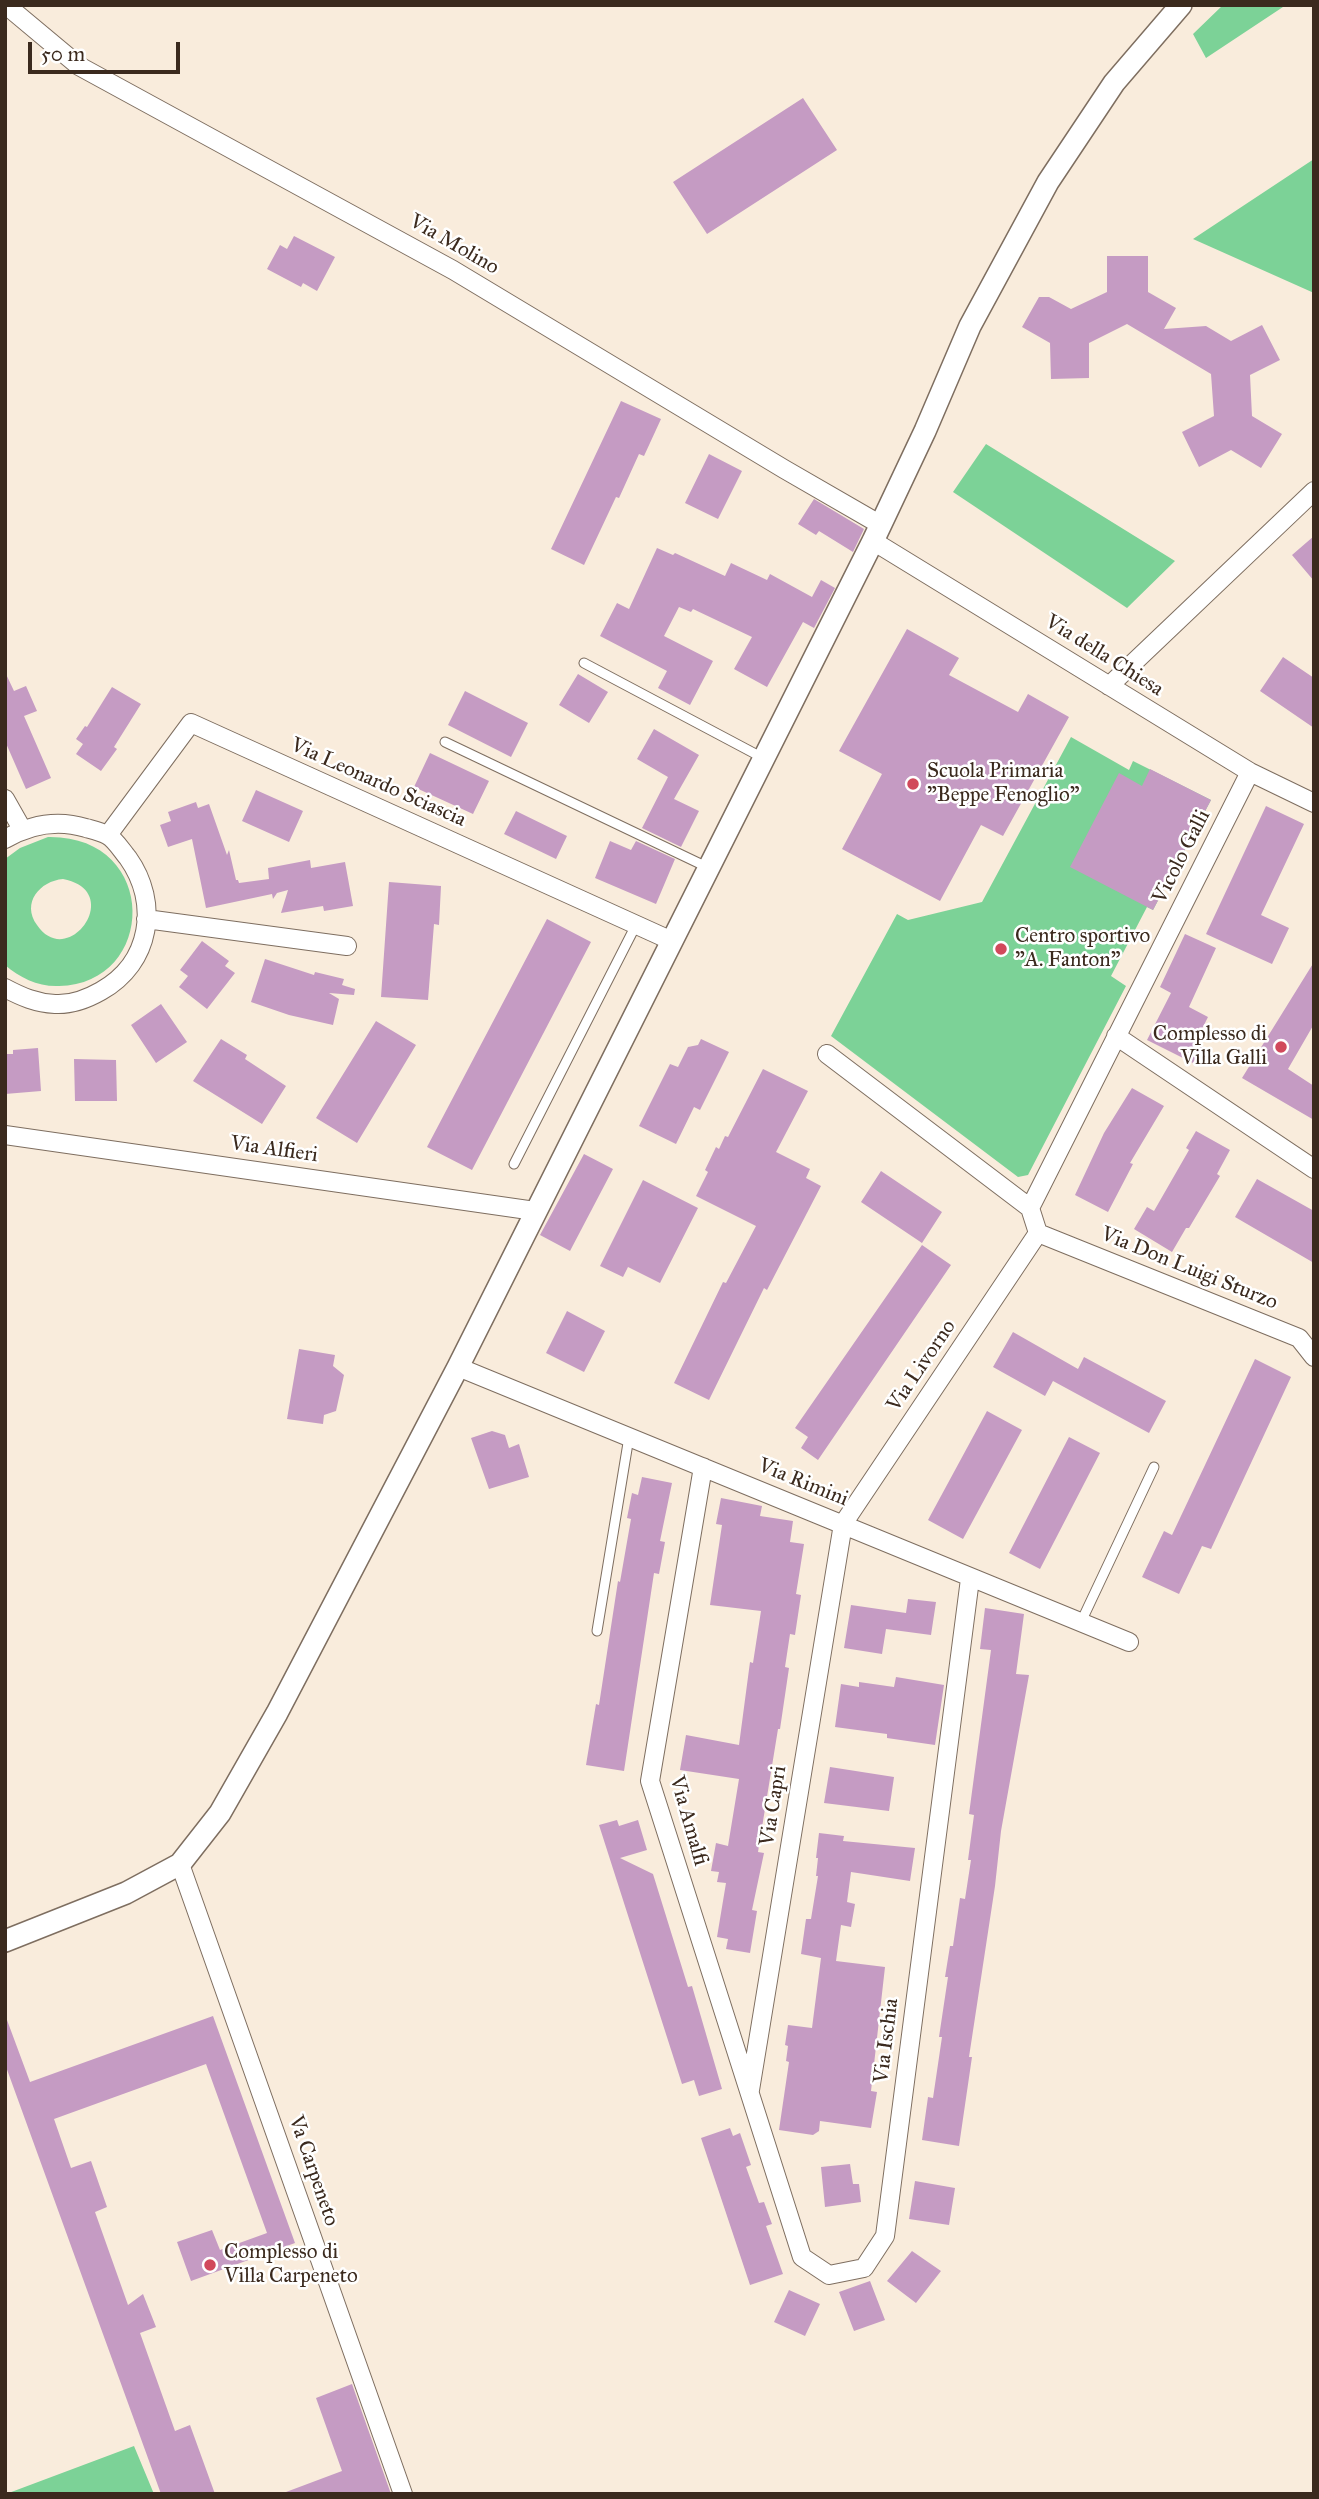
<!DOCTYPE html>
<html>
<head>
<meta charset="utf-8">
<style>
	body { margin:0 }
	#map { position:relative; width:1319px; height:2499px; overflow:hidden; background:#f9ecdc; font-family:"IM FELL Great Primer",serif }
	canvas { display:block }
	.frame { position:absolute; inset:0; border:7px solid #3b2a1e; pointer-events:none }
	.scale { position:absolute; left:28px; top:42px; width:152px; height:32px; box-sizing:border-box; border:4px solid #3b2a1e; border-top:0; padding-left:9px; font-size:21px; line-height:24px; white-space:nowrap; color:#3b2a1e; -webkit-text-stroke:5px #fff; paint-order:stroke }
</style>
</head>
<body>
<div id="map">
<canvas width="1319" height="2499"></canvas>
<div class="frame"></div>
<div class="scale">50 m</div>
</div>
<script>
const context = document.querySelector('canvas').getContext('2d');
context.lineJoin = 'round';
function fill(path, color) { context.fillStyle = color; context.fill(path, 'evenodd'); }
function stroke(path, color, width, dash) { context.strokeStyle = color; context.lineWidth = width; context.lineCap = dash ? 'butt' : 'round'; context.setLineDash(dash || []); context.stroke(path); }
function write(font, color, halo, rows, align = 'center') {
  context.font = font + ' "IM FELL Great Primer",serif'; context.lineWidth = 5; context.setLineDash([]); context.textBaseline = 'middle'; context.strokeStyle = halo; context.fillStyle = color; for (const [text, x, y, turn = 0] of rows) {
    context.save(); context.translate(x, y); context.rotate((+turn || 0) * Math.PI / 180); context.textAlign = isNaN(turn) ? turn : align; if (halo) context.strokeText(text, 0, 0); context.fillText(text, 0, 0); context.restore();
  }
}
fill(new Path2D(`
	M1223,5H1286L1206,58L1193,34Z
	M1314,159V293L1193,239Z
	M986,444L1175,561L1127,608L953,492Z
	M1071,737L1129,770L1133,761L1211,800L1153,910L1147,907L1111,976L1126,986L1028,1175L1018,1177L831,1036L897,914L908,920L982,902Z
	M48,837C160,835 158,984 59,986C39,987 20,978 5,965V859L20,848ZM63,879C126,891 68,971 37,925C21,903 40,881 63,879Z
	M134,2446L154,2494H6Z`), '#7cd297');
fill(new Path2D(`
	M803,98L837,150L707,234L673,182Z
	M294,236L335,257L317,291L303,283L301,287L267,269L280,245L287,249Z
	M1107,256H1148V292L1176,308L1164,329L1206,326L1231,341L1262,325L1280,360L1250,375L1252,416L1282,434L1261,468L1231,450L1199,467L1182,432L1214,416L1211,374L1127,324L1089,343V378L1051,379L1050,343L1022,327L1039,297H1049L1071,309L1107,292Z
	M621,401L661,419L644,456L639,454L619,498L616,497L584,565L551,549Z
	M709,454L742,471L718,519L685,503Z
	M814,499L864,529L853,552L819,531L816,535L798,524Z
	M1314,536V581L1292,555Z
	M657,548L673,555L675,553L725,576L731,563L767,580L770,574L812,597L821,580L835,588L814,628L803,622L767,687L734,669L752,637L693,609L691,612L679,607L664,636L713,661L690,705L658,688L667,671L600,636L617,603L629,609Z
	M907,629L959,658L949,675L1018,712L1028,694L1069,717L1003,836L981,825L940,901L842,849L882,774L839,751Z
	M1283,657L1314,678V728L1260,691Z
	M5,672L14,691L26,686L37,711L24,716L51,778L26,789L5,741Z
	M578,674L608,692L589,723L559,705Z
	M112,687L141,704L114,747L117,749L101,771L76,754L83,744L76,739L85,726L87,727Z
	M465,691L528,723L511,757L448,725Z
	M654,729L699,755L674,799L699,811L681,847L642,828L668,777L637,759Z
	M430,753L489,781L473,814L414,787Z
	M1150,769L1211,800L1153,910L1070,867L1119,773L1142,786Z
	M256,790L303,811L289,842L242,821Z
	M196,802L198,808L209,804L227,855L229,850L236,880H238L239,883L269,879L268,868L310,860L311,868L345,862L353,906L324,911L323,906L281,913L288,890L277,893L273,899L272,894L206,908L192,839L168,847L160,825L171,821L168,812Z
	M1266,806L1304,824L1261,915L1289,928L1272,964L1206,934Z
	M516,811L567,836L556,859L504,834Z
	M610,841L631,850L636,841L675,859L656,904L595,878Z
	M389,882L441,886L439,925L434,924L428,1000L381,997Z
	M547,919L591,942L472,1170L427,1147Z
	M1185,934L1216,948L1189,1007L1208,1017L1195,1043L1202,1047L1193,1063L1147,1040L1171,993L1160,987Z
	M202,941L229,961L225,966L235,973L207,1009L179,987L188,976L180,970Z
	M265,959L314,975L315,972L344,979L342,985L355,989L354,995L329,993L339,999L333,1025L289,1015L251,1002Z
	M1314,962V1024L1288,1069L1314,1086V1120L1242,1078Z
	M161,1004L187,1042L156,1063L131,1025Z
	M376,1021L416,1045L357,1143L316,1118Z
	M221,1039L247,1055L245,1059L286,1086L262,1124L193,1081Z
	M701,1039L729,1052L700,1110L694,1107L676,1144L639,1126L670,1064L678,1067L688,1047L698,1045Z
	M38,1048L41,1091L5,1094V1054H13V1050Z
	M74,1059L116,1060L117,1101H75Z
	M763,1069L808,1091L776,1152L810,1169L806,1178L821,1186L767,1290L764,1288L709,1400L674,1383L723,1282L726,1283L756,1226L696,1196L708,1172L705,1170L716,1147L719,1149L725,1136L728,1137Z
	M1132,1088L1164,1106L1130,1163L1133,1164L1108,1212L1075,1195L1104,1133Z
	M1196,1131L1230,1150L1217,1174L1220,1176L1189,1228H1186L1172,1252L1134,1229L1147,1207L1154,1211L1189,1150L1186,1148Z
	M584,1154L613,1169L570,1251L540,1235Z
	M881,1171L942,1212L922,1243L861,1202Z
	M1257,1179L1314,1211V1263L1235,1217Z
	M643,1180L698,1208L660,1283L628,1267L623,1277L600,1266Z
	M922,1245L951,1265L818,1460L801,1448L808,1437L795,1428Z
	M567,1311L605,1331L584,1372L546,1353Z
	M1013,1332L1078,1369L1084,1357L1166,1401L1149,1433L1053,1381L1045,1396L993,1367Z
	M299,1349L335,1355L333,1366L344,1375L336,1411L324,1415L323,1424L287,1419Z
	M1255,1359L1291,1377L1211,1549L1202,1546L1179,1594L1142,1577L1164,1531L1172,1535Z
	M987,1411L1022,1430L963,1539L928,1520Z
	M492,1431L505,1435L509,1448L519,1444L529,1477L489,1489L471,1438Z
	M1069,1437L1100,1453L1040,1569L1009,1553Z
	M642,1477L672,1483L660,1541L665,1542L659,1574L654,1573L624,1771L586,1765L596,1704L599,1705L618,1581L620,1582L631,1519L627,1518L632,1493L638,1495Z
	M721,1498L762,1506L760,1516L793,1521L790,1542L804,1544L796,1594L801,1595L795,1635L790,1634L785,1667L789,1668L780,1729H778L758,1852L764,1853L752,1910L757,1911L750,1953L726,1949L728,1939L717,1937L726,1883L717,1882L719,1872L711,1871L716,1843L728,1846L739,1779L680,1770L686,1735L739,1745L750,1662L753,1663L761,1611L710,1605L722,1525L716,1524Z
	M908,1599L936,1602L931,1635L886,1629L882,1654L844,1648L851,1605L906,1613Z
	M985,1608L1024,1614L1016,1674L1029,1675L1001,1831L995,1886L969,2057H972L959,2146L922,2140L928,2097L933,2098L942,2037H939L948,1977H945L950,1946H953L960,1898L965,1899L971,1860H968L974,1815L969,1814L991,1650L980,1649Z
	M896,1677L944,1685L935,1745L887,1738V1734L835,1727L841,1684L859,1687V1682L894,1687Z
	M830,1767L894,1777L889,1811L824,1803Z
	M617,1820L619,1826L638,1820L647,1850L620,1858L653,1874L688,1987L692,1986L722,2089L699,2096L694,2080L682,2084L599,1825Z
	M819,1833L844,1836L843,1841L915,1848L910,1881L851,1872L847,1902L855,1904L851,1927L841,1925L836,1961L885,1967L871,2091L877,2092L871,2128L820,2121L819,2131L813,2135L779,2130L789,2062L786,2061L788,2046L785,2045L788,2025L812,2028L821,1958L801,1954L806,1919H811L818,1876H816L818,1858H816Z
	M213,2016L295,2243L191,2281L177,2242L212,2230L220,2250L267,2233L206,2064L54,2119L71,2168L91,2161L107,2207L95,2212L128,2305L143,2294L156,2327L140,2333L175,2431L190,2425L215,2494H161L5,2064V2021L7,2020L30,2082Z
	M730,2128L733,2136L740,2133L751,2165L746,2167L759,2203L764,2202L772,2224L766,2226L783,2274L750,2285L701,2138Z
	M850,2164L853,2184H859L861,2202L825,2207L821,2167Z
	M915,2181L955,2188L949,2225L909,2219Z
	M912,2251L941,2271L916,2303L887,2281Z
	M870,2281L885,2320L854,2331L839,2292Z
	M789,2290L820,2304L805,2336L774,2322Z
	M352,2384L391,2494H286V2492L342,2471L316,2398Z`), '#c59bc3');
const service = new Path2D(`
	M584,663L765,759
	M445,742L709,868
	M514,1164L636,925
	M1081,1622L1154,1467
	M597,1631L629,1437`);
const minor = new Path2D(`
	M6,5L79,66L453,270L784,469L881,525
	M873,541L1250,772L1314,803
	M1109,686L1314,491
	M5,799L22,829
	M108,835L191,723L672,941
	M5,839C31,824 57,819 86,828C93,830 101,832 107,835C115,839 122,851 128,858C160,903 151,963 101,991C87,999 71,1005 55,1004C36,1003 22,997 5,988
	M146,919L347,946
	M1116,1036L1314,1169
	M827,1054L1030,1208
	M5,1135L535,1211
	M1038,1233L1030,1208L1250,772
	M1038,1233L1299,1338L1314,1357
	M458,1367C682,1459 905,1552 1129,1642
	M703,1467L650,1781L802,2257L829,2275L864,2268L885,2236L970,1579
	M180,1864L403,2494
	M750,2090L843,1524L1038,1233`);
const tertiary = new Path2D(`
	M5,1941L126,1893L180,1864L220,1813L277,1713L458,1367L873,541L925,431L970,326L1048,182L1114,83L1181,5`);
stroke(service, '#7e6e60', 11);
stroke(minor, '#7e6e60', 20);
stroke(tertiary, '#7e6e60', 24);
stroke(service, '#fff', 9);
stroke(minor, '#fff', 18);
stroke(tertiary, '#fff', 21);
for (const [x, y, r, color] of [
	[913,784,7,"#d1495b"],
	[1001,949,7,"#d1495b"],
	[1281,1047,7,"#d1495b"],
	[210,2265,7,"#d1495b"]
]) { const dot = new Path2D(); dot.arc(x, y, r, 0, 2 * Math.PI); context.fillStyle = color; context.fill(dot); stroke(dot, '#fff', 2.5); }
write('21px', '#3b2a1e', '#fff', [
	["Via Molino",454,245,30],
	["Via della Chiesa",1104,656,32],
	["Via Leonardo Sciascia",378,783,24],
	["Vicolo Galli",1182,857,-63],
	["Via Alfieri",274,1150,8],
	["Via Don Luigi Sturzo",1189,1269,22],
	["Via Livorno",922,1366,-56],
	["Via Rimini",803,1483,22],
	["Via Capri",774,1806,-81],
	["Via Amalfi",688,1821,74],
	["Via Ischia",887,2041,-83],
	["Va Carpeneto",313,2171,71]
]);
write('21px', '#3b2a1e', '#fff', [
	["Scuola Primaria",927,772],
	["\"Beppe Fenoglio\"",927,796],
	["Centro sportivo",1015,937],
	["\"A. Fanton\"",1015,961],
	["Complesso di",1267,1035,"right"],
	["Villa Galli",1267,1059,"right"],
	["Complesso di",224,2253],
	["Villa Carpeneto",224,2277]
], 'left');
</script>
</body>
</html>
